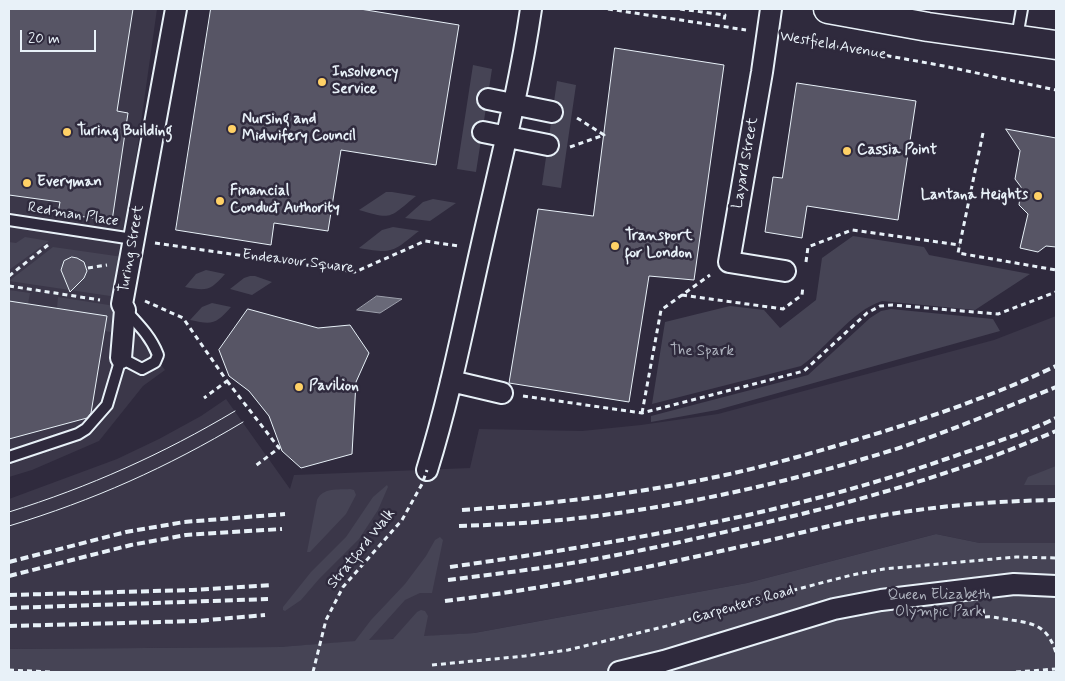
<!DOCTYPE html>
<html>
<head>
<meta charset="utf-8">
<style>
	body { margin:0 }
	#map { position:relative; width:1065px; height:681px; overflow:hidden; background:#2f2a3d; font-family:Mynerve,sans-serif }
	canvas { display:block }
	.frame { position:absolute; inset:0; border:10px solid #e8f1f8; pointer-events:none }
	.scale { position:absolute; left:20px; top:30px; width:76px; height:22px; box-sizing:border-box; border:2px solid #e8f1f8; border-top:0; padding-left:6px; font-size:15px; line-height:18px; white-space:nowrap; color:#e8f1f8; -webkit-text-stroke:4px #2f2a3d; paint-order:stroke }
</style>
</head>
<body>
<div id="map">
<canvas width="1065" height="681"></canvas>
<div class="frame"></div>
<div class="scale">20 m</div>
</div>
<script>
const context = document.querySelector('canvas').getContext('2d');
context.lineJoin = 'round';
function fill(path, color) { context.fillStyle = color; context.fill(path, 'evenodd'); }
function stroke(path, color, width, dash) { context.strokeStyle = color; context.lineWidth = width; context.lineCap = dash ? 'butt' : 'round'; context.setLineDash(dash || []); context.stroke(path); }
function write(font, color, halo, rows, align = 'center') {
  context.font = font + ' Mynerve,sans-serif'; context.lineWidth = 5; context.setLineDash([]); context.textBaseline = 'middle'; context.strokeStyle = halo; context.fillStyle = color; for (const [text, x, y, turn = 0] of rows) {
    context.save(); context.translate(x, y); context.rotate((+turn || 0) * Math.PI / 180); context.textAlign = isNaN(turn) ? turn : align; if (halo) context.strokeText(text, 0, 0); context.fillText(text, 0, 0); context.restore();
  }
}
fill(new Path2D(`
	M9,9H157L126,229L130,323L165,370L143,386L99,441L32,470L9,477Z
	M1056,316V543H980L936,534L747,583L474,633L279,647L9,649V499L117,459L159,439L201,416L226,399L290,489L294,475L470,468L479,429L582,431L641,425L718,414L994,340Z`), '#3b3749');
fill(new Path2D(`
	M473,65L492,69L476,172L457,169Z
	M557,81L576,85L561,188L542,185Z
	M386,192H392L416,196C389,218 393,220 359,210Z
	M433,199L456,203L430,221L405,218L423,202Z
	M393,227L419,231C392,252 394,254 359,248L382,230Z
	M853,236L924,247L929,255L1030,274L975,310L882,301C851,311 828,347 801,366L652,404L665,322L730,306L764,310L780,328L816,300L822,258Z
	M25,237L49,241L9,270V242L16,243Z
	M53,247L123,257L117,297L9,281Z
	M206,270L225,274C210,291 207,291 185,287L196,274Z
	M250,276H255L272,282L252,295L230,289L244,278Z
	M9,290L30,293L28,304L9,301Z
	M58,297L115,306L111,332L104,331L107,316L57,308Z
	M212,303L231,307C216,324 213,325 190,320L202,307Z
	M891,309L993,319L1000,331L717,410L651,422V416L808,375L870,318L881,311Z
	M1056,466V485H1024L1028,477Z
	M387,485L388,487L378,510L359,539L319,579L301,600L285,611L283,610V607L311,572L346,537L373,497Z
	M350,489L354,490L356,495L346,514L310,552H307L317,500C323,487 338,490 350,489Z
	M936,534L980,543H1056V672H9V649L279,647L355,641L371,620L405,584L426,556L435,540L440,537L443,540L432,593H420L405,600L369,640L393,639L417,612L421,610L425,611L428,616L424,636L474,633L747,583Z`), '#464455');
const water = new Path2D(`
	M377,296L402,299L380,313L357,310Z`);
fill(water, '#696978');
stroke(water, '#9c9fab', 1);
const building = new Path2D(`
	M9,9H133L117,111L128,113L112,221L58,213L60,202L9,195Z
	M211,9H360L459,25L436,165L341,150L328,231L274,223L271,245L176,230Z
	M615,48L724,65L694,280L649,276L629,402L509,383L538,209L593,216Z
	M797,83L916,101L898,220L807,206L802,238L765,232L773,177L782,178Z
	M1006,129L1056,138V247L1046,246L1038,252L1020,248L1028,214L1019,205L1021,187L1015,179L1020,151Z
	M72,257L77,258L84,262L87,271L84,278L70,292L61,270L64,261Z
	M9,301L107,316L91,413L87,418L9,439Z
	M248,309L318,328L350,325L369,353L356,382L352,454L301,468L282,451L269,416L249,391L229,376L219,350Z`);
fill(building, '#575565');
stroke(building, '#e8f1f8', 1);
const lane = new Path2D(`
	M1017,37L1022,9
	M9,220L133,239
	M9,457L78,434L86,429L107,405L121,358L142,369L155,362L158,355C151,337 139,325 126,311`);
const street = new Path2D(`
	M771,9L762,72L729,262L785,271
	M488,99L552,112
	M483,132L548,145
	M121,358L125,310L122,304L176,9
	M451,381L502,393
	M427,470C451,393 466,313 484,235C501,160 520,85 531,9
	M619,672L664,661L834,609L881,600L1014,584L1056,586`);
const secondary = new Path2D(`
	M828,9L928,27L1056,45`);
stroke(lane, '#e8f1f8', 14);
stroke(street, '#e8f1f8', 24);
stroke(secondary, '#e8f1f8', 31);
stroke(new Path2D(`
	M608,9L746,30
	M680,9L725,15L724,20
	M789,38L944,66L1056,90
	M983,133L958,253L1056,270
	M570,147L604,135L574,116
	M155,243L355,272L425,241L458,246
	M806,262L808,247L852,230L960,245
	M88,268L107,265
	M9,276L48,245
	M9,286L100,300
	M682,295L783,309L802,295L803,286
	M145,301L183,318L227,381L204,398
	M227,381L279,448L254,467
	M523,396L642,413L804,371L867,313L880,306L892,305L998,314L1056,292
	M642,413L661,310L710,275
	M983,609L984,617C992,616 997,618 1004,619C1031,623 1047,623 1056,653
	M432,665L525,656L568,650L671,625L732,606L852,575L884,569L1016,557L1056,558
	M9,670L52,672
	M1016,672L1056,669`), '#e8f1f8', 3, [5, 4]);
stroke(lane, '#2f2a3d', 10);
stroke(street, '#2f2a3d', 20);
stroke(secondary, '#2f2a3d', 28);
stroke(new Path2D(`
	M9,512C89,487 163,454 235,411
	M9,526C94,500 166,468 243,422`), '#e8f1f8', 1);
stroke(new Path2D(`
	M462,510C551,504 638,494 725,475C775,464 823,450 872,435C934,416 997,394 1056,366
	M459,526C493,525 527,523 561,520C669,509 779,485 883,453C942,435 999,410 1056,387
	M9,562L126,532L184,522L285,514
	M450,567C618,543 786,515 946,459C983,446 1021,435 1056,418
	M9,576L131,545L186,535L282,529
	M448,580C485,575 523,571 560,565C630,554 699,538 768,522C867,499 963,471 1056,431
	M9,595L192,590L271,585
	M445,601C543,589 642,569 739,547C778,539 817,528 857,520C923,507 989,501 1056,500
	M9,608L268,599
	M9,626L197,621L265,615`), '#e8f1f8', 4, [8, 4]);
stroke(new Path2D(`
	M313,672L326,620L343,587L402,520L422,484L427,470`), '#e8f1f8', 3, [5, 4]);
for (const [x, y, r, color] of [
	[322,82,5,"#ffd166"],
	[232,129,5,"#ffd166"],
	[67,132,5,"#ffd166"],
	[847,151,5,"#ffd166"],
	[27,183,5,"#ffd166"],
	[1038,196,5,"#ffd166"],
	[220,201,5,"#ffd166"],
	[615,246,5,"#ffd166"],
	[299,387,5,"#ffd166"]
]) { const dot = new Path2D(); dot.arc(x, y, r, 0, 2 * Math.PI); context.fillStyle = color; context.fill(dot); stroke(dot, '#2f2a3d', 2); }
write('15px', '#e8f1f8', '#2f2a3d', [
	["Westfield Avenue",833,46,10],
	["Layard Street",746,163,-80],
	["Redman Place",73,215,9],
	["Turing Street",132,249,-80],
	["Endeavour Square",298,262,7],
	["Stratford Walk",362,549,-51],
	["Carpenters Road",743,605,-16]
]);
write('bold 15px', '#e8f1f8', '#2f2a3d', [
	["Insolvency",332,73],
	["Service",332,90],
	["Nursing and",242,120],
	["Midwifery Council",242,137],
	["Turing Building",77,132],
	["Cassia Point",857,151],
	["Everyman",37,183],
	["Financial",230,192],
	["Conduct Authority",230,209],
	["Lantana Heights",1028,196,"right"],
	["Transport",625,237],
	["for London",625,254],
	["Pavilion",309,387]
], 'left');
write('15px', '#afb4bf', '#2f2a3d', [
	["The Spark",702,352],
	["Queen Elizabeth",939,596],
	["Olympic Park",939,613]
]);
</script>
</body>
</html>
